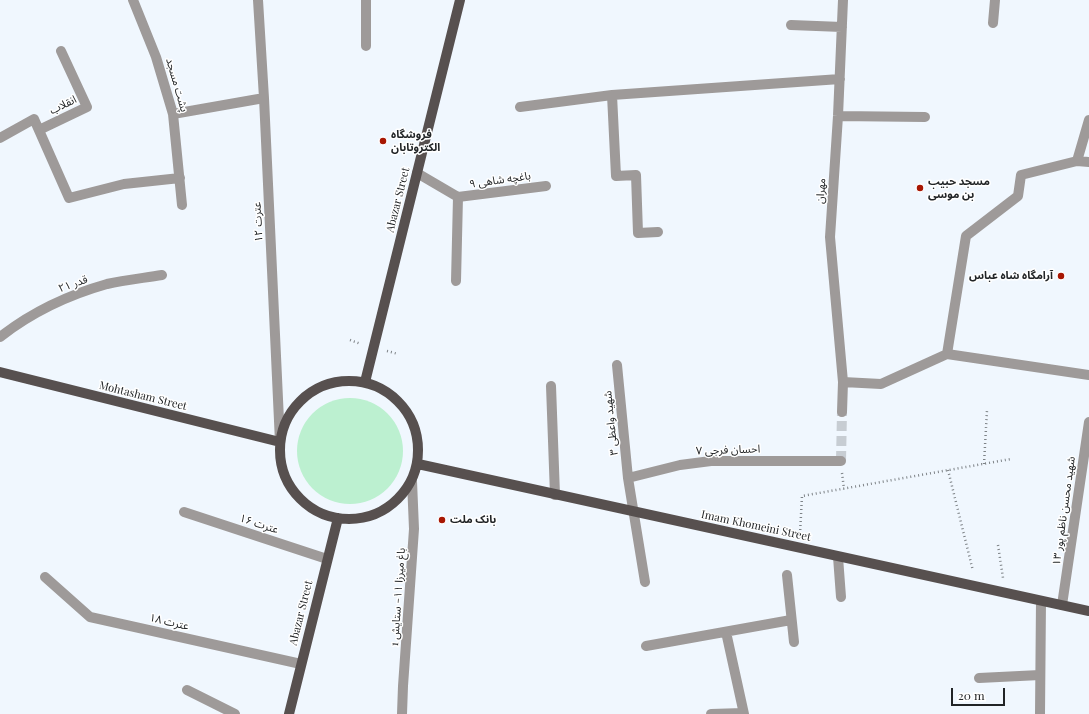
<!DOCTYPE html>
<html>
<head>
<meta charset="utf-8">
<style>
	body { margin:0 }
	#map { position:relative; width:1089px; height:714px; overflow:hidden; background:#f0f7fe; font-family:"Playfair Display",serif }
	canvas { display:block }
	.scale { position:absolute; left:951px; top:688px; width:54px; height:18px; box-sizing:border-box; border:2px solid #212426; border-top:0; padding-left:5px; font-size:12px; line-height:14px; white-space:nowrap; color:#212426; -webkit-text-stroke:3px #fff; paint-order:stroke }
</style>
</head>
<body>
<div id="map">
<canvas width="1089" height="714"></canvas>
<div class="scale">20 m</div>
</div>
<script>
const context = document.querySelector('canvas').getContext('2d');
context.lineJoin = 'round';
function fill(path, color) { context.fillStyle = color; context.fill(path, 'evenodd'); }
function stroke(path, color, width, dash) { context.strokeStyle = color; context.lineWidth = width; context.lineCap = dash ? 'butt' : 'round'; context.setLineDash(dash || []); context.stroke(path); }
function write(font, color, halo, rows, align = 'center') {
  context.font = font + ' "Playfair Display","Noto Sans Arabic",serif'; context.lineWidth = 3; context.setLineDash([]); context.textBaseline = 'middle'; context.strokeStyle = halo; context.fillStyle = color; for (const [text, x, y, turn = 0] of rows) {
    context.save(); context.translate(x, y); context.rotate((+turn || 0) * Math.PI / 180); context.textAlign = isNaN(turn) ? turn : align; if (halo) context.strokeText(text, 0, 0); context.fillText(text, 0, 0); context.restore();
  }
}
fill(new Path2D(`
	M297 451a53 53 0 1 1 106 0a53 53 0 1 1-106 0Z`), '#bcf0d0');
stroke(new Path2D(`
	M841,461L842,412`), '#c7cdd3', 10, [10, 5]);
stroke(new Path2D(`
	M350,340L361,344
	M387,351L398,354
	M984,464L987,410
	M948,470L973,571
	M842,473L844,489
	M800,534L802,496L1011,459
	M998,545L1003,578`), '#7e8387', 2.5, [1, 3]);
stroke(new Path2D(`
	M133,0L156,57L173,114L182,205
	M258,0L264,98L280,442
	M366,0V46
	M993,23L995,0
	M791,25L842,27
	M612,95L616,176L636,175L638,233L658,232
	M520,107L612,95L840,79
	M173,114L264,98
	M838,116L925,117
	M39,130L87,107L61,51
	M0,138L34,119L69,198L124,184L180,178
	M1077,161L1089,162
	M417,173L458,197L546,186
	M456,281L458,197
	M0,337C32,312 68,295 107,284C125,280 144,278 162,275
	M947,354L966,236L1018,196L1021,175L1077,161L1089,120
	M947,354L1089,375
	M617,365L628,478L645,582
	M843,382L881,384L947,354
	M551,386L555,495
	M842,412L843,382L830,237L838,116L843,0
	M628,478L680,465L711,461H841
	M184,512L327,559
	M838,557L841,597
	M787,575L794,642
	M45,577L90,617L301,664
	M1062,605L1089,422
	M726,632L744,714
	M646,646L791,620
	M979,678L1040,675
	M187,690L235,714
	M402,714L403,686L414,529L412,481
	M711,714L743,713
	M1040,714L1041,601`), '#9e9a99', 10);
stroke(new Path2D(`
	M0,372L280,442
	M280 450a69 69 0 1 1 138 0a69 69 0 1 1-138 0Z
	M365,382L460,0
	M418,464L1089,611
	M289,714L338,518`), '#57504f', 10);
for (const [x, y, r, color] of [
	[383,141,4,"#a71602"],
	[920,188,4,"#a71602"],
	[1061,276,4,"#a71602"],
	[442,520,4,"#a71602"]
]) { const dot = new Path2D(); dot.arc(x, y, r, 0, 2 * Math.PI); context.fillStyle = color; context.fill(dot); stroke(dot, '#fff', 1.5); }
write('11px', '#212426', '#fff', [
	["پشت مسجد",177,85,74],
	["انقلاب",63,105,-26],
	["باغچه شاهی ۹",500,180,-8],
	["مهران",821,191,-86],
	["Abazar Street",398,200,-76],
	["عترت ۱۲",258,222,-93],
	["قدر ۲۱",73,284,-20],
	["Mohtasham Street",143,396,14],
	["شهید واعظی ۳",611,423,-96],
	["احسان فرجی ۷",728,450,-2],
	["شهید محسن ناظم پور ۱۳",1064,511,-82],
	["عترت ۱۶",259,524,18],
	["Imam Khomeini Street",756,526,12],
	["باغ میرزا ۱۱- ستایش 1",398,597,-86],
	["Abazar Street",301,613,-76],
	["عترت ۱۸",169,622,13]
]);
write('bold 11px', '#212426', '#fff', [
	["فروشگاه",391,135],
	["الکتروتابان",391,148],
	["مسجد حبیب",928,182],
	["بن موسی",928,195],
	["آرامگاه شاه عباس",1053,276,"right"],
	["بانک ملت",450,520]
], 'left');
</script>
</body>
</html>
